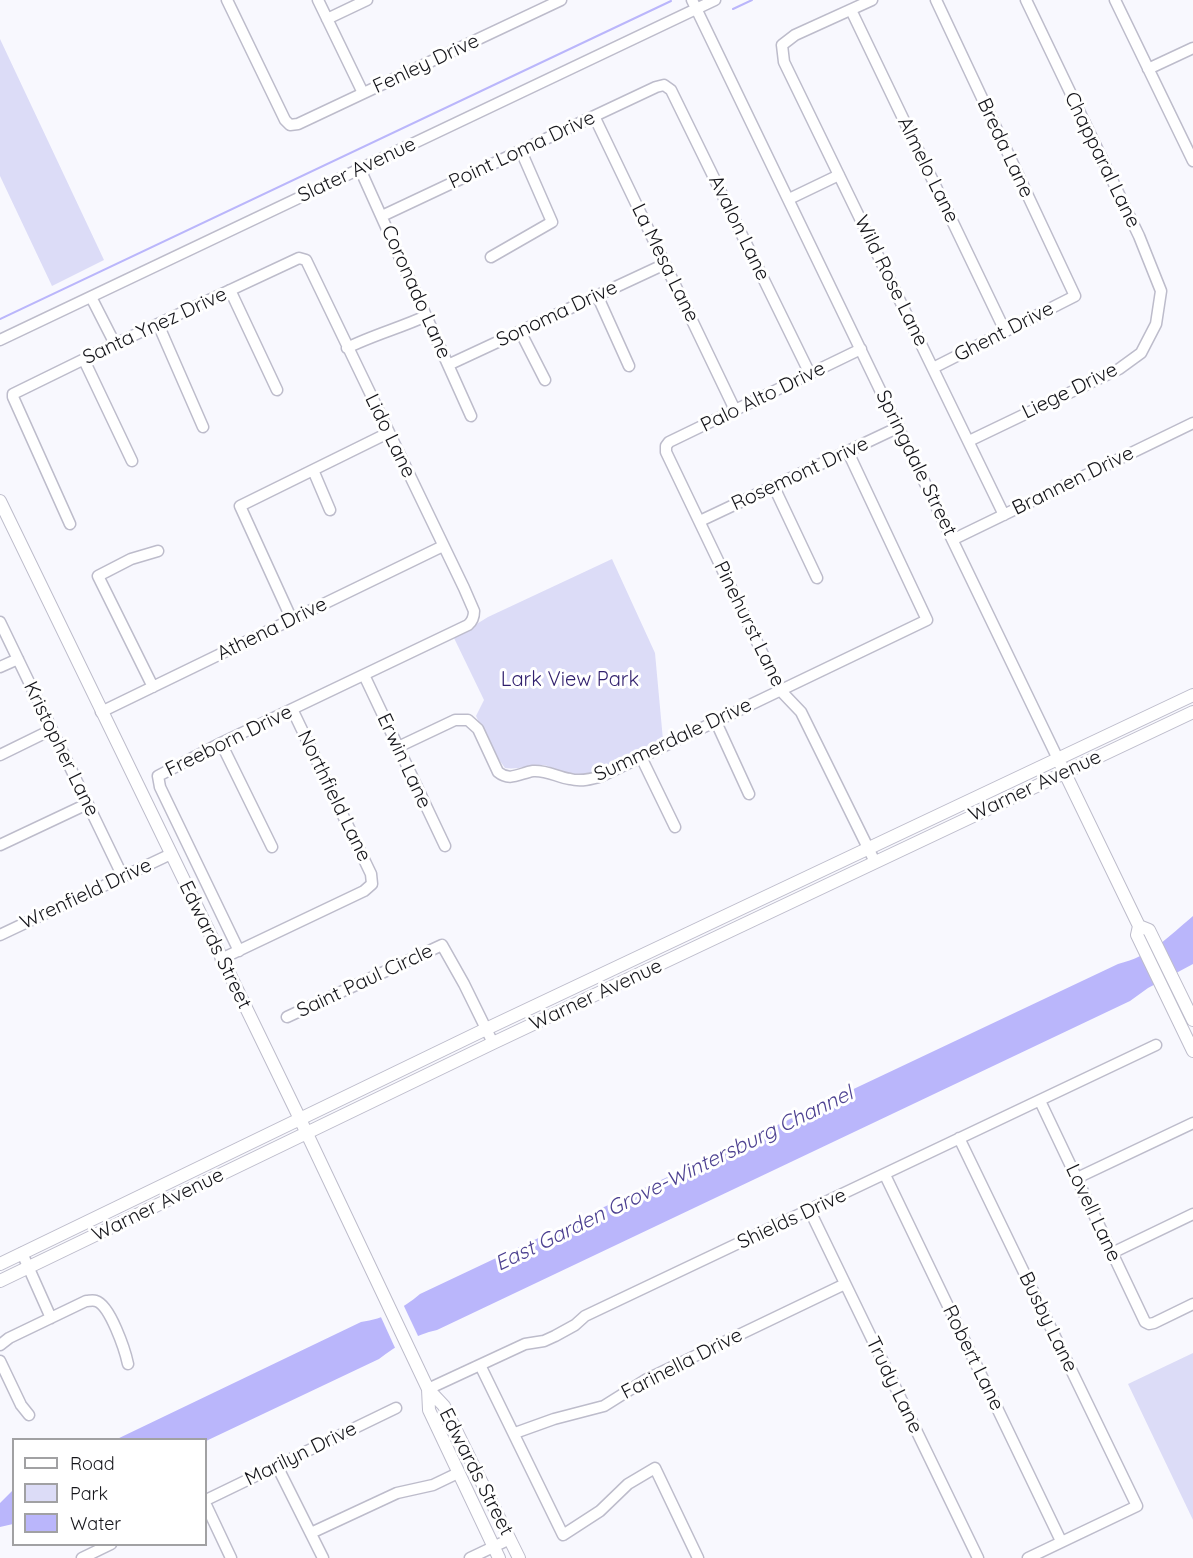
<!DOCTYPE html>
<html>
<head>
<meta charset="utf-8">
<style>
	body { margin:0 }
	#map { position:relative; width:1193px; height:1558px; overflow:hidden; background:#f8f8fe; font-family:Quicksand,sans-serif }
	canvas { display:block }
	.legend { position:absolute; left:12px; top:1438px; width:195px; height:108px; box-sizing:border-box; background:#fff; border:2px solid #a1a1a3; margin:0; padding:8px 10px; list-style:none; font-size:18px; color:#15151a }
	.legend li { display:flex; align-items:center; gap:12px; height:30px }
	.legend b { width:30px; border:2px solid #a1a1a3 }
</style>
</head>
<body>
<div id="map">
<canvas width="1193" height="1558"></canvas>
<ul class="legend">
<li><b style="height:8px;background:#fff"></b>Road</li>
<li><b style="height:16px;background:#dcdcf7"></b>Park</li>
<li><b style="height:16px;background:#bab6fb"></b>Water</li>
</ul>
</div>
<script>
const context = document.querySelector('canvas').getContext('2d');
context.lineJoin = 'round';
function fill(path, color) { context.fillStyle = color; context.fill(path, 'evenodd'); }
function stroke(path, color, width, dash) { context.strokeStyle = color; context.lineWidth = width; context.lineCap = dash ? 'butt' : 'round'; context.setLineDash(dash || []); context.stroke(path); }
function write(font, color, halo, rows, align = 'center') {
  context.font = font + ' Quicksand,sans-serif'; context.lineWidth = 6; context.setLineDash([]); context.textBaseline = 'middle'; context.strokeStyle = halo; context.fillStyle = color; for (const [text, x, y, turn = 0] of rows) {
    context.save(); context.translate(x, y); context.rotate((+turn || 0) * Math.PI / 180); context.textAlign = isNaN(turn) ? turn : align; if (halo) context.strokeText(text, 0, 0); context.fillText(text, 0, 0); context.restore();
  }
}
fill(new Path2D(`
	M0,39L104,260L52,286L0,176Z
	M612,559L655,653L663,740C645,749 601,774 582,776C567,777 555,766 542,765C529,765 517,770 505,768L492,750L476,716L484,700L454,638L488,617Z
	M1193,1353V1520L1128,1384Z`), '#dcdcf7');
fill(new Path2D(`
	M1193,916V964L1148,988L1130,1001L437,1330C415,1335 397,1345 379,1359L206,1441V1440H115L361,1322C384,1319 402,1309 420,1294L1118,964C1151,956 1168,937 1193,916Z
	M13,1490V1524L0,1527V1503Z`), '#bab6fb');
fill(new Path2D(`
	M403,1304L419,1338L396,1350L380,1315Z`), '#f8f8fe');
stroke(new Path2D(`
	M733,9L752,0
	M0,319L671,1`), '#bab6fb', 2);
const minor = new Path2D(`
	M227,0L285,120L290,125L298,124L561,0
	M318,0L363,93
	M692,0L1058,759
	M872,0L795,35L782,45L784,62L1004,515
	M1115,0L1193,161
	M851,10L1005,331
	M327,19L367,0
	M1148,69L1193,48
	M594,116L735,410
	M360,169L471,416
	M789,199L839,175
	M382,216L656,87L664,85L671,90L810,374
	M491,257L552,222L521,151
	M230,290L277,390
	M597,295L629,366
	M91,297L115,344
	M158,324L203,427
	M520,331L545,380
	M0,340L715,0
	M347,348C373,335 400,328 426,316
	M861,349L669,442L666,446V452L780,690L801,712L875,862
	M84,360L132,461
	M448,365L665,264
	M933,368L1075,296L936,0
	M969,441L1119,369L1141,353L1156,324L1161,291L1139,236L1026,0
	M313,470L330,510
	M774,487L817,578
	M700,521L899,427
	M70,524L13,397V394L115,344L299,258L306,260L464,588L474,611C474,617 473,621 468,625L221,743L158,776L160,787L239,951
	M954,539L1193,423
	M292,620L240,506L388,433
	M0,622L123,877
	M0,667L18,659
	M364,675L445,846
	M153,687L98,576L131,559L158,551
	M101,712L443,546
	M716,722L749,794
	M221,743L272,847
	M398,747L455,720H468L478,729L498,772C510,782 520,773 533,771C547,770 557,777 570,779C581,782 592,779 602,776L927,620L848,452
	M0,755L51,730
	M641,757L675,827
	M0,845L87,804
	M0,935L171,854
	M221,959L364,891L372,884L371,874L292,709
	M287,1017L442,945L464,984L493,1043
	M1040,1101L1145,1322L1149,1324L1154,1323L1193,1304
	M959,1138L1137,1506L1028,1558
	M885,1175L1061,1541
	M1077,1178L1193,1123
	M810,1211L978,1558
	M22,1253L51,1318
	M1112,1253L1193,1214
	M0,1345L9,1338L86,1301C89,1301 93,1300 96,1301C110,1305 125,1350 128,1364
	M0,1361L21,1405L29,1415
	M480,1365L563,1535L600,1511L628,1484L655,1468L698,1558
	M428,1389L525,1344L544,1341L555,1336L575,1325L585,1316L1156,1045
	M515,1433L554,1419L604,1406L647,1379L845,1284
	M277,1466L323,1558
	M206,1500L396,1408
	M206,1505L231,1558
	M311,1533L397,1493L433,1485L458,1473
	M82,1558L111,1544
	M470,1558L510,1539`);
const major = new Path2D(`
	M0,501L300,1119L428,1389L444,1406L519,1558
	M1061,765L1139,926L1137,935L1193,1051
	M1139,926L1149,930L1193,1020
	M0,1264L486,1029L1193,695
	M0,1281L493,1043L1193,712
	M428,1389L429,1410L499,1558`);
stroke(minor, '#bdbccb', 13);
stroke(major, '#bdbccb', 14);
stroke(minor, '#fff', 10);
stroke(major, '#fff', 12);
write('20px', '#15151a', '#fff', [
	["Fenley Drive",426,64,-25],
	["Breda Lane",1005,148,65],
	["Point Loma Drive",522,150,-25],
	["Chapparal Lane",1102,160,64],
	["Slater Avenue",357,170,-25],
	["Almelo Lane",928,170,64],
	["Avalon Lane",739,228,64],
	["La Mesa Lane",665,263,64],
	["Wild Rose Lane",891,281,64],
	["Coronado Lane",416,292,66],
	["Sonoma Drive",557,314,-25],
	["Santa Ynez Drive",155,326,-25],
	["Ghent Drive",1004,332,-27],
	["Liege Drive",1070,391,-26],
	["Palo Alto Drive",763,397,-26],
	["Lido Lane",390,436,64],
	["Springdale Street",916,463,64],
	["Rosemont Drive",800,474,-25],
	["Brannen Drive",1073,481,-26],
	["Pinehurst Lane",749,624,64],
	["Athena Drive",272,629,-26],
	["Summerdale Drive",673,740,-25],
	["Freeborn Drive",229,741,-26],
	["Kristopher Lane",61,749,64],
	["Erwin Lane",404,761,65],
	["Warner Avenue",1035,786,-25],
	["Northfield Lane",334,796,64],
	["Wrenfield Drive",86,894,-25],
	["Edwards Street",215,945,64],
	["Saint Paul Circle",365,981,-25],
	["Warner Avenue",596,995,-25],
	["Warner Avenue",158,1205,-26],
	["Lovell Lane",1093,1213,65],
	["Shields Drive",792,1219,-25],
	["Busby Lane",1048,1322,64],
	["Robert Lane",973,1358,64],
	["Farinella Drive",682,1364,-27],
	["Trudy Lane",894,1385,64],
	["Marilyn Drive",301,1454,-26],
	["Edwards Street",476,1472,63]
]);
write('20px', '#301f6d', '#fff', [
	["Lark View Park",570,680]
]);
write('italic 21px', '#4d4191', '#fff', [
	["East Garden Grove-Wintersburg Channel",674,1179,-26]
]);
</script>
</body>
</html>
